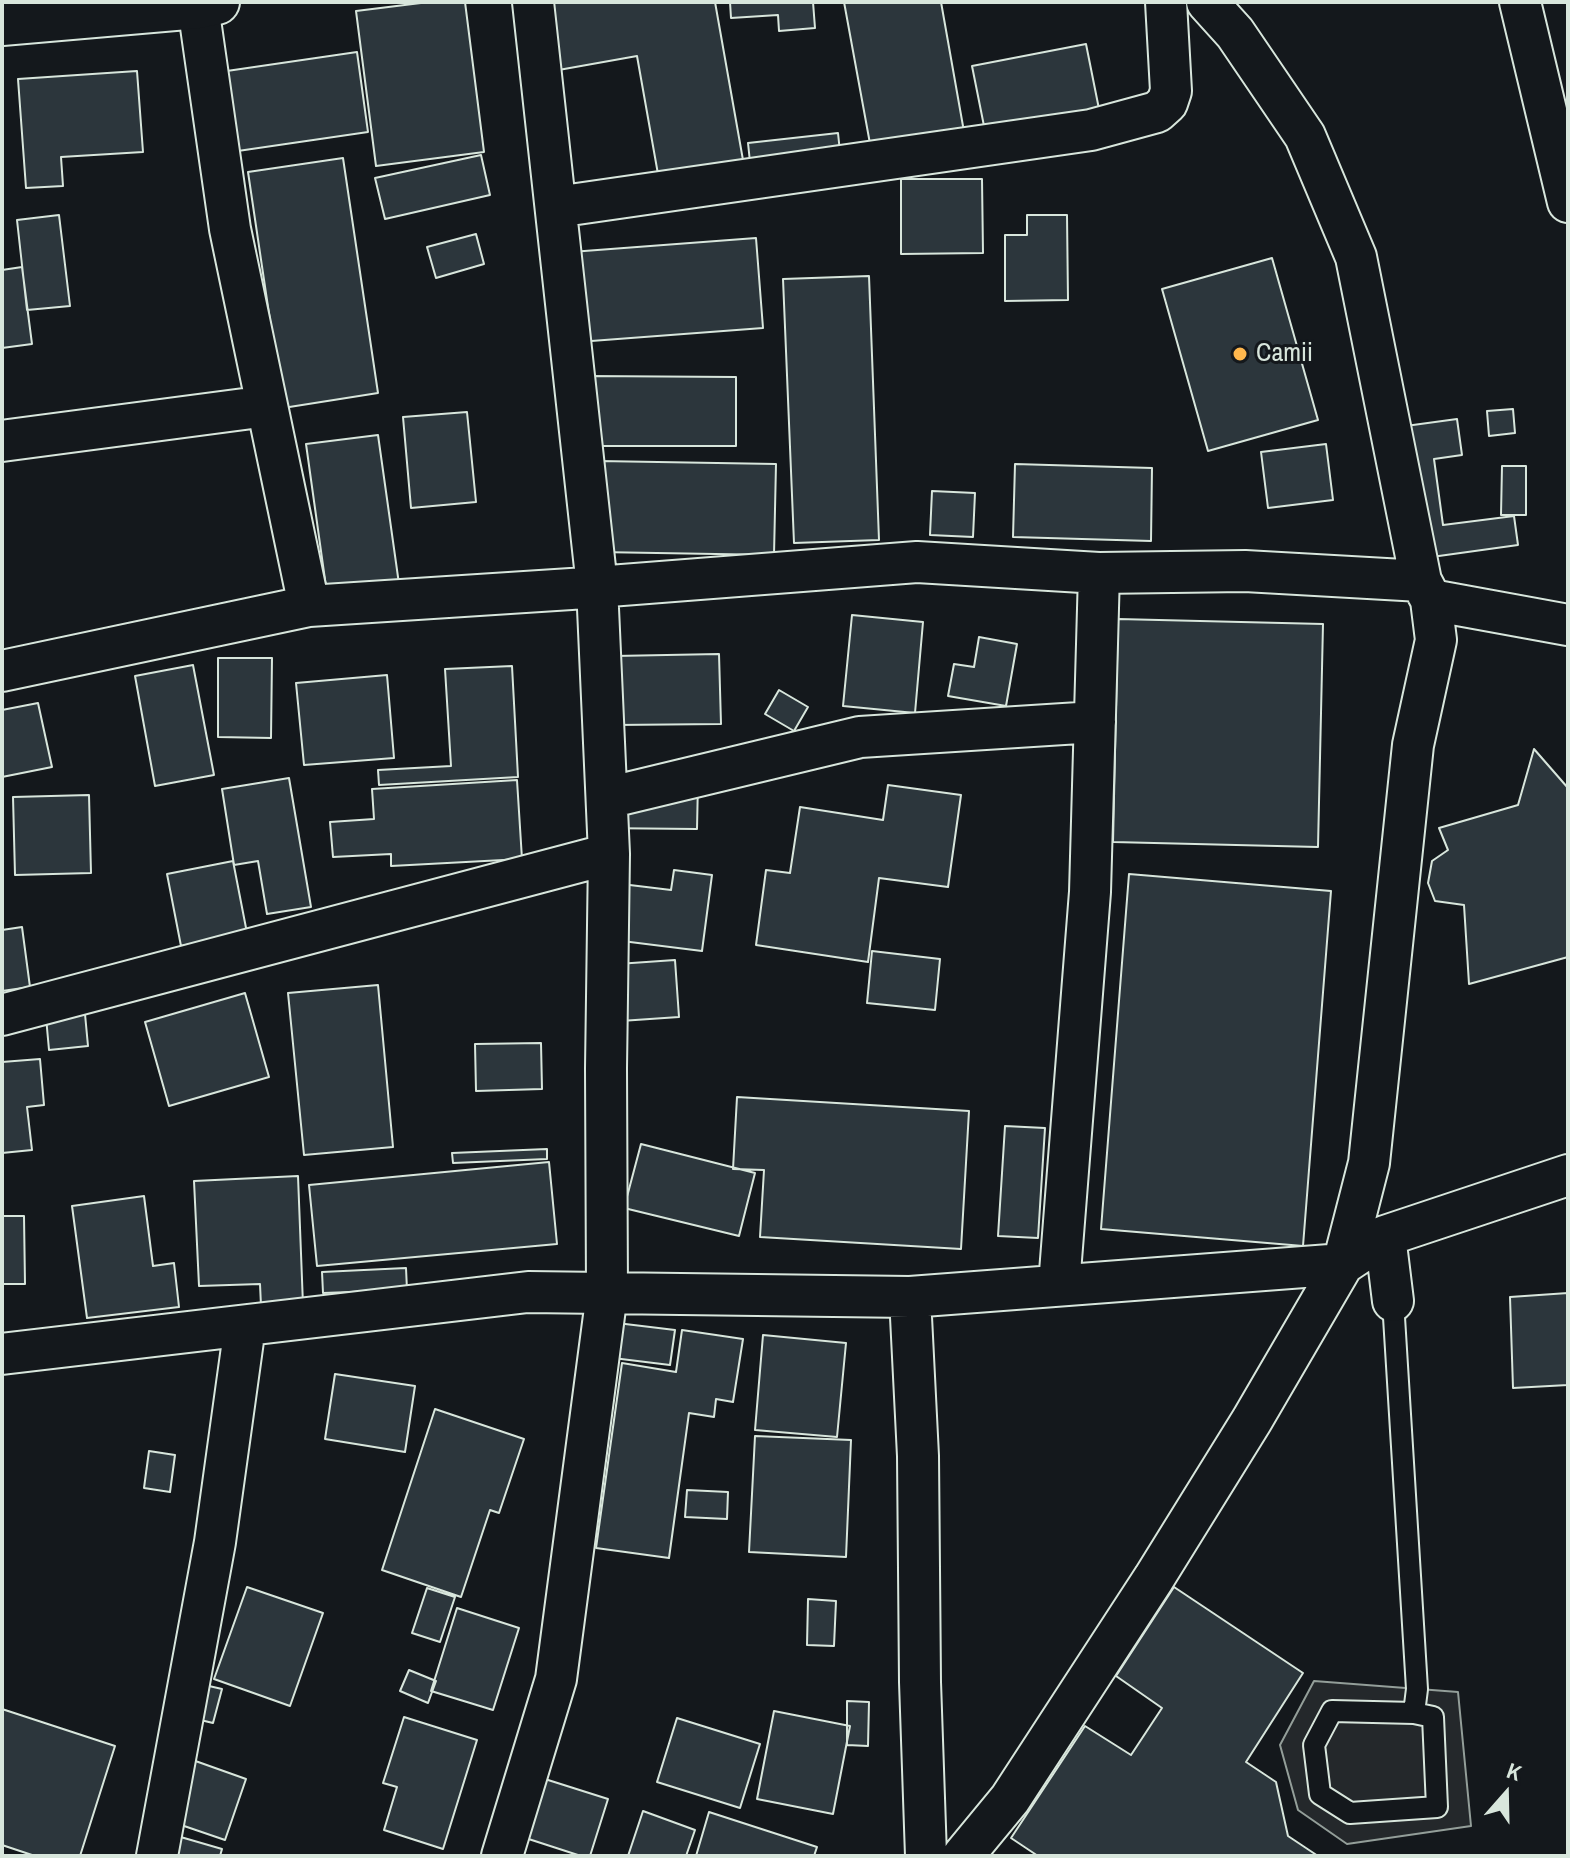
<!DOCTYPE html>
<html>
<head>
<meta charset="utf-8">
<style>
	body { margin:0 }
	#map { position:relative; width:1570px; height:1858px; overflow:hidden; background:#14181c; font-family:"Archivo Narrow",sans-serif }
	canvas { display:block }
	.frame { position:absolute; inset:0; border:4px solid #d8e6dc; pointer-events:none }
	.north { position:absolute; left:1466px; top:1754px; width:80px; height:80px; -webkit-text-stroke:6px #14181c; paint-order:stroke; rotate:20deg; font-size:22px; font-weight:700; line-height:32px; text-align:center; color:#d8e6dc }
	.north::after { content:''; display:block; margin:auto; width:28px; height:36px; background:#d8e6dc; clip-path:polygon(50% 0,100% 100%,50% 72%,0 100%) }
</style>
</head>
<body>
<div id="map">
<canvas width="1570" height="1858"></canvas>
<div class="frame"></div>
<div class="north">K</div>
</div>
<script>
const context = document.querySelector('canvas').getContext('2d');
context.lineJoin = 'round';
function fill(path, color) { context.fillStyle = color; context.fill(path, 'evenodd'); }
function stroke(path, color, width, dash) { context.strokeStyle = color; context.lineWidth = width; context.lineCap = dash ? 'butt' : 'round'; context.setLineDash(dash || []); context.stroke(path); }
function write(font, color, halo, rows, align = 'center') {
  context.font = font + ' "Archivo Narrow",sans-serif'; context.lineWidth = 6; context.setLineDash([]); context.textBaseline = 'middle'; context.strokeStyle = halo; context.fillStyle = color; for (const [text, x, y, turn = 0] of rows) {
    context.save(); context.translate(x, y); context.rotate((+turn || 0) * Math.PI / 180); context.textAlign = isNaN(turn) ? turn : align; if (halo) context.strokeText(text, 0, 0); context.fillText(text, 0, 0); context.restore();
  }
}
const parking = new Path2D(`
	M1314,1681L1458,1692L1471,1826L1347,1844L1298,1810L1280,1745Z`);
fill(parking, '#24282b');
stroke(parking, '#939e99', 2);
const building = new Path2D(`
	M429,2H465L484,152L376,166L356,11Z
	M541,2H715L746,177L661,191L637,56L553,71Z
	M730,2H813L815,28L779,31L778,15L731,18Z
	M844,2H941L966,143L873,160Z
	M1086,44L1101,119L987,141L972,66Z
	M357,52L368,132L231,152L220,72Z
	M137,71L143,152L61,157L63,186L26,188L18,79Z
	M838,133L842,171L752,181L748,143Z
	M481,155L490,195L385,219L375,178Z
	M343,158L378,393L283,408L248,172Z
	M901,179H982L983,253L901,254Z
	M59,215L70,306L27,310L17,220Z
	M1027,215H1067L1068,300L1005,301V235H1027Z
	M476,234L484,264L436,278L427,247Z
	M756,238L763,328L578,342L571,252Z
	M1272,258L1318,420L1208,451L1162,289Z
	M22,267L32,344L2,348V270Z
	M869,276L879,540L794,543L783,279Z
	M588,376L736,377V446H588Z
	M1513,409L1515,433L1489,436L1487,411Z
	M467,412L476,502L411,508L403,417Z
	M1457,419L1462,455L1434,459L1443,525L1514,516L1518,545L1410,560L1391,428Z
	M378,435L399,584L327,594L306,444Z
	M1326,444L1333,500L1268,508L1261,452Z
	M599,461L776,464L774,555L598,552Z
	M1015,464L1152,468L1151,541L1013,537Z
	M1502,466H1526V515H1501Z
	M932,491L975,493L973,537L930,535Z
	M852,615L923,622L915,713L843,706Z
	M1118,619L1323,624L1318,847L1113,842Z
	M979,637L1017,644L1006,706L948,696L954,664L974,667Z
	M719,654L721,724L614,725V656Z
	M218,658H272L271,738L218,737Z
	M193,665L214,775L155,786L135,676Z
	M512,666L518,777L379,785L378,770L451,766L445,669Z
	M387,675L394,758L304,765L296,683Z
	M779,690L808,707L794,731L765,714Z
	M38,703L52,767L2,777V710Z
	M1534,749L1568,788V957L1469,984L1464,905L1435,901L1428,883L1432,861L1448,850L1439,828L1518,805Z
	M289,778L311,907L267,914L258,861L234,865L222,789Z
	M517,780L522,859L391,866V854L333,857L330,822L374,819L372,789Z
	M698,781L697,829L595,828Z
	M888,785L961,795L948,887L879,878L868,962L756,945L766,870L790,873L800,807L883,820Z
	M89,795L91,873L15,875L13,797Z
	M233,861L247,933L181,946L167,874Z
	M674,870L712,875L702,951L598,938L605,882L671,890Z
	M1129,874L1331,891L1303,1246L1101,1229Z
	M22,927L30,987L2,991V930Z
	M872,951L940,959L935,1010L867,1003Z
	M675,960L679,1017L606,1022L603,965Z
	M378,985L393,1147L304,1155L288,993Z
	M245,993L269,1077L169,1106L145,1022Z
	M85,1014L88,1046L49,1050L46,1017Z
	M541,1043L542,1089L476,1091L475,1044Z
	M40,1059L44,1105L27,1107L32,1150L2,1153V1062Z
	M737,1097L969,1111L961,1249L760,1237L764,1170L733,1169Z
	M1005,1126L1045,1128L1038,1238L998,1236Z
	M641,1144L755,1173L739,1236L624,1208Z
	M547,1149V1159L453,1163L452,1153Z
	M549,1162L557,1244L317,1266L309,1185Z
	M298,1176L303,1305L261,1306L260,1284L199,1286L194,1181Z
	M2,1186V1216H24L25,1284H2Z
	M144,1196L153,1266L174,1263L179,1307L87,1318L72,1206Z
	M406,1268L407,1290L323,1293L322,1272Z
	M1568,1293V1385L1513,1388L1510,1297Z
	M617,1323L675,1330L670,1365L613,1358Z
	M682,1330L743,1339L733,1402L716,1399L714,1417L689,1413L669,1558L596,1548L622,1363L676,1372Z
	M763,1335L846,1343L837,1437L755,1430Z
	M335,1374L415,1386L405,1452L325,1439Z
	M435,1409L524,1439L499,1513L490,1510L461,1597L382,1570Z
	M755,1436L851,1440L846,1557L749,1552Z
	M149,1451L175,1455L170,1492L144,1488Z
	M687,1490L728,1492L727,1519L685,1517Z
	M247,1587L323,1613L290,1706L214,1679Z
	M1174,1587L1303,1673L1246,1762L1276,1782L1288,1836L1318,1856H1038L1011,1838L1085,1726L1131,1755L1162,1708L1116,1676Z
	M427,1588L455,1597L440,1642L412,1633Z
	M808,1599L836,1601L834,1646L807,1645Z
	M457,1608L519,1628L493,1710L431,1691Z
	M409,1670L436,1681L428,1703L400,1691Z
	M183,1680L222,1689L213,1723L175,1714Z
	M847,1701L869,1702L868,1746L847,1745Z
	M2,1709L115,1746L80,1856H35L2,1845Z
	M774,1711L850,1726L833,1814L757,1799Z
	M404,1717L477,1740L443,1849L384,1830L397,1787L383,1783Z
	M677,1718L760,1744L740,1808L657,1782Z
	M173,1753L246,1779L225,1840L152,1815Z
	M526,1773L608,1799L590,1856H581L507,1832Z
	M643,1811L695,1830L686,1856H628Z
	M709,1812L817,1847L814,1856H696Z
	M160,1831L222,1849L220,1856H153Z`);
fill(building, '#2c363c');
stroke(building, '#d8e6dc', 2);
const service = new Path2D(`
	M1393,1301L1417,1689L1414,1713L1332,1711L1314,1745L1320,1794L1350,1813L1437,1807L1433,1717L1414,1713`);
const minor = new Path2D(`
	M1520,2L1568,202
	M198,6L230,229L309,606
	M556,207L1091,130L1157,112L1167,103L1171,91L1166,2
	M2,441L267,406
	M1431,600L1568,625
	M2,671L309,606L571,589L917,562L1099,573L1245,571L1421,581
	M607,798L860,737L1095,722
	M2,1015L609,854
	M1385,1236L1393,1301
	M1059,1285L1090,892L1099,573
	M910,1297L918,1456L920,1682L926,1856
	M2,1354L528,1292L910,1297L1343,1264L1385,1236L1568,1175
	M157,1856L215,1542L245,1326
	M502,1856L556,1679L607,1293L606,1068L609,854L597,586L533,2
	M963,1856L1010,1799L1154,1578L1252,1420L1343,1264L1369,1163L1413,745L1436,640L1431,600L1421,581L1356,257L1305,136L1235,33L1207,2`);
const secondary = new Path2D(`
	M2,23L198,6L217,2`);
stroke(service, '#d8e6dc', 24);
stroke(minor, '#d8e6dc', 44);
stroke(secondary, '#d8e6dc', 48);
stroke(service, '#14181c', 20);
stroke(minor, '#14181c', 40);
stroke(secondary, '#14181c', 44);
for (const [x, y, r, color] of [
	[1240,354,8,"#ffb74d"]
]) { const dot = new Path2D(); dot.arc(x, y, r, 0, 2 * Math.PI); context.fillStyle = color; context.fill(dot); stroke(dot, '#14181c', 3); }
write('26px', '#d8e6dc', '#14181c', [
	["Camii",1256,354]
], 'left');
</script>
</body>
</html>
